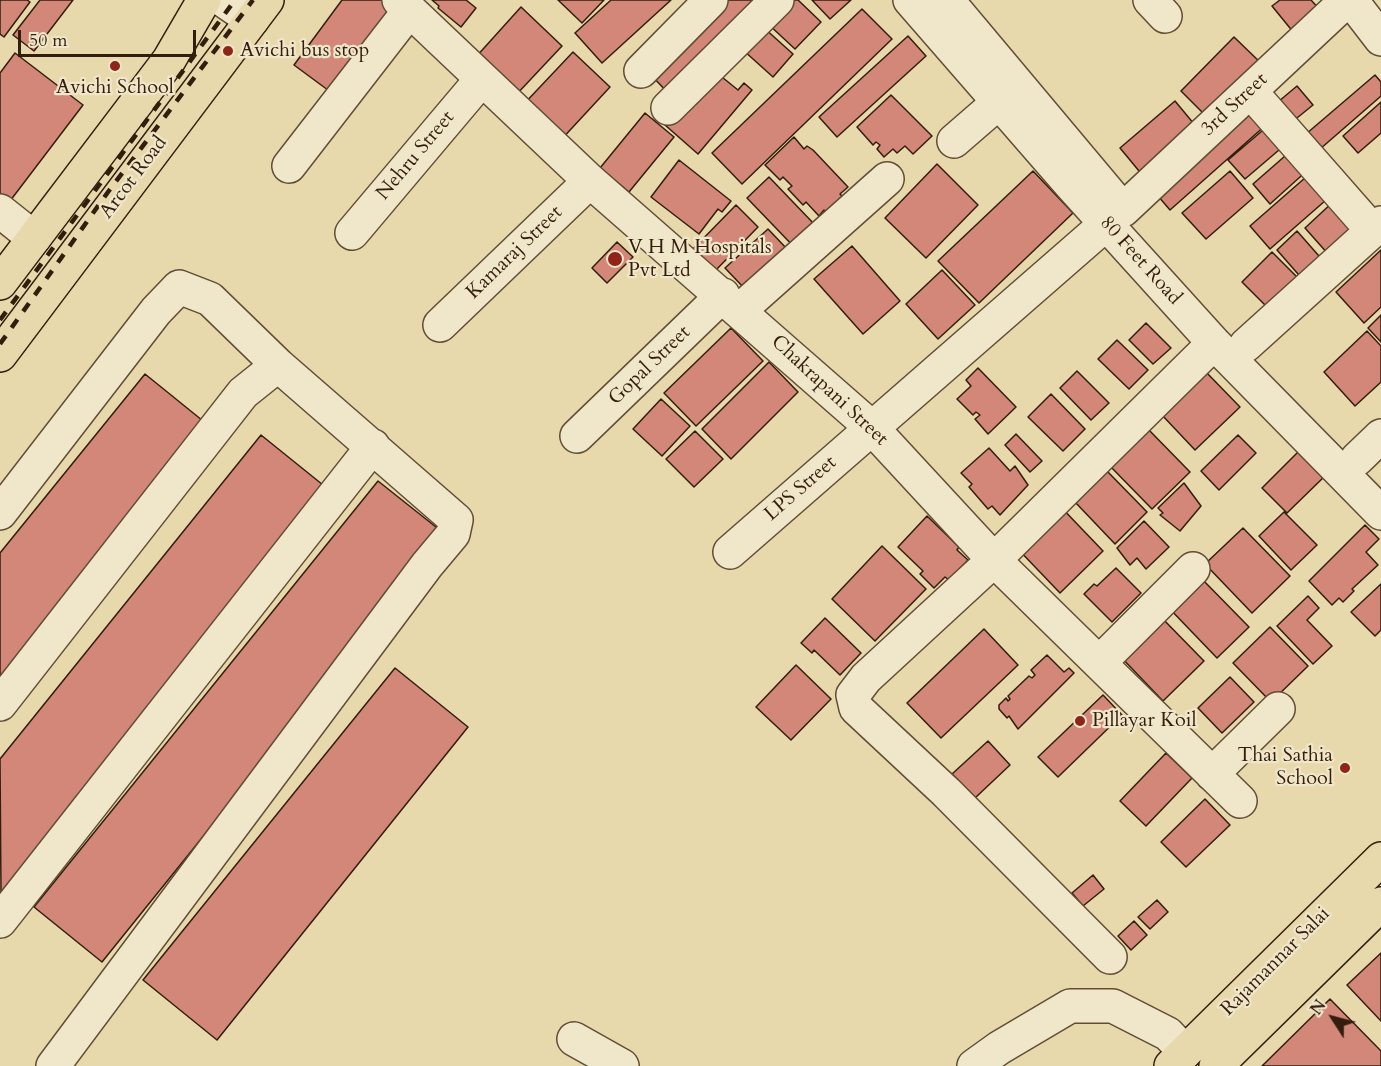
<!DOCTYPE html>
<html>
<head>
<meta charset="utf-8">
<style>
	body { margin:0 }
	#map { position:relative; width:1381px; height:1066px; overflow:hidden; background:#e8d9ac; font-family:Cardo,serif }
	canvas { display:block }
	.north { position:absolute; left:1303px; top:988px; width:60px; height:60px; -webkit-text-stroke:4px #f0e6c9; paint-order:stroke; rotate:306deg; font-size:16px; font-weight:700; line-height:24px; text-align:center; color:#331e0d }
	.north::after { content:''; display:block; margin:auto; width:21px; height:27px; background:#331e0d; clip-path:polygon(50% 0,100% 100%,50% 72%,0 100%) }
	.scale { position:absolute; left:18px; top:30px; width:178px; height:27px; box-sizing:border-box; border:3px solid #331e0d; border-top:0; padding-left:8px; font-size:18px; line-height:21px; white-space:nowrap; color:#331e0d; -webkit-text-stroke:4px #f0e6c9; paint-order:stroke }
</style>
</head>
<body>
<div id="map">
<canvas width="1381" height="1066"></canvas>
<div class="north">N</div>
<div class="scale">50 m</div>
</div>
<script>
const context = document.querySelector('canvas').getContext('2d');
context.lineJoin = 'round';
function fill(path, color) { context.fillStyle = color; context.fill(path, 'evenodd'); }
function stroke(path, color, width, dash) { context.strokeStyle = color; context.lineWidth = width; context.lineCap = dash ? 'butt' : 'round'; context.setLineDash(dash || []); context.stroke(path); }
function write(font, color, halo, rows, align = 'center') {
  context.font = font + ' Cardo,serif'; context.lineWidth = 4.5; context.setLineDash([]); context.textBaseline = 'middle'; context.strokeStyle = halo; context.fillStyle = color; for (const [text, x, y, turn = 0] of rows) {
    context.save(); context.translate(x, y); context.rotate((+turn || 0) * Math.PI / 180); context.textAlign = isNaN(turn) ? turn : align; if (halo) context.strokeText(text, 0, 0); context.fillText(text, 0, 0); context.restore();
  }
}
const building = new Path2D(`
	M0,0H27L30,2L4,37L0,34Z
	M40,0H73L34,51L13,35Z
	M342,0H396L336,96L294,65Z
	M432,0H466L476,8L461,27L438,8L439,6Z
	M558,0H604L582,23Z
	M611,0H671L602,63L575,33Z
	M725,0H766L670,95L651,75Z
	M789,0H798L821,22L795,49L767,23Z
	M812,0H851L830,19Z
	M1280,0H1311L1321,11L1294,33L1272,6Z
	M521,7L562,46L515,96L475,58Z
	M862,9L892,39L742,184L712,153Z
	M763,27L793,54L773,77L743,50Z
	M908,36L926,56L837,137L819,117Z
	M1234,37L1265,67L1211,121L1181,91Z
	M573,52L610,87L559,142L522,106Z
	M15,53L83,105L10,201L0,193V73Z
	M712,69L738,90L744,83L752,90L698,154L665,125Z
	M1375,75L1381,82V96L1312,156L1299,140Z
	M1297,86L1313,105L1287,126L1272,107Z
	M891,95L932,136L913,154L905,146L897,153L893,149L884,157L877,149L880,145L876,142L873,145L857,127Z
	M1175,101L1199,130L1144,177L1120,148Z
	M1381,102V133L1358,153L1343,136Z
	M1249,103L1267,124L1170,210L1152,189Z
	M645,113L674,137L629,192L600,168Z
	M1269,125L1286,144L1245,179L1228,160Z
	M794,137L804,149L807,146L813,150L848,187L840,194L850,204L834,221L824,210L819,216L806,202L803,205L788,189L792,186L783,177L780,180L765,165Z
	M1293,149L1310,168L1270,204L1253,184Z
	M679,160L731,201L722,212L718,209L699,234L651,197Z
	M937,164L978,205L926,258L885,218Z
	M1314,170L1334,193L1270,249L1250,226Z
	M1033,171L1073,213L979,303L938,261Z
	M1230,171L1253,198L1206,239L1182,213Z
	M769,177L816,226L798,251L747,198Z
	M1334,201L1359,228L1329,255L1305,228Z
	M736,205L758,227L714,272L692,250Z
	M768,229L788,250L745,289L725,268Z
	M1297,231L1326,264L1305,282L1277,250Z
	M617,242L633,257L607,283L592,268Z
	M852,246L900,301L863,334L814,279Z
	M1381,250V307L1364,323L1336,292Z
	M1272,252L1299,279L1269,309L1242,282Z
	M942,270L975,305L938,339L906,304Z
	M1381,315V342L1368,328Z
	M1146,323L1171,348L1153,364L1129,340Z
	M731,328L763,361L696,426L664,393Z
	M1367,331L1381,346V382L1355,406L1324,372Z
	M1117,340L1148,370L1129,389L1098,359Z
	M769,362L798,392L731,459L702,429Z
	M978,368L1016,407L988,434L975,419L980,415L976,412L973,415L957,399L971,386L966,380Z
	M1077,371L1109,403L1091,420L1060,388Z
	M1205,371L1240,407L1195,450L1161,414Z
	M145,374L213,429L0,694V553Z
	M1051,394L1085,429L1063,451L1028,417Z
	M661,399L690,426L662,456L633,429Z
	M1147,428L1190,472L1152,509L1109,465Z
	M695,431L723,459L694,487L666,459Z
	M1016,434L1042,461L1030,472L1005,445Z
	M261,435L328,489L1,895L0,759Z
	M1238,435L1256,453L1219,490L1201,471Z
	M989,448L1010,471L1015,466L1028,485L1000,515L992,506L988,509L969,487L972,484L961,473Z
	M1302,448L1327,474L1287,513L1262,488Z
	M1107,471L1147,512L1115,544L1075,502Z
	M378,481L446,535L102,962L34,907Z
	M1184,483L1201,506L1180,531L1160,515L1163,513L1158,508Z
	M1058,504L1103,551L1060,593L1015,546Z
	M1284,512L1317,545L1291,570L1259,536Z
	M927,516L959,547L957,550L968,560L949,580L945,577L934,588L920,574L923,571L898,547Z
	M1144,521L1169,547L1146,569L1137,558L1130,565L1117,548Z
	M1365,525L1379,539L1366,552L1378,565L1352,589L1354,591L1343,602L1339,598L1332,605L1309,581Z
	M1243,528L1290,576L1252,613L1205,564Z
	M882,546L926,589L875,641L832,599Z
	M1116,568L1141,593L1112,622L1084,594L1094,584L1097,586Z
	M1198,575L1249,627L1217,658L1167,606Z
	M1381,584V630L1375,636L1351,612Z
	M1308,596L1319,608L1307,620L1332,646L1313,664L1277,626Z
	M1159,615L1204,661L1163,701L1119,655Z
	M825,618L861,653L840,675L814,650L812,653L801,643Z
	M1270,627L1308,666L1271,702L1233,663Z
	M984,629L1018,665L941,738L907,703Z
	M1047,655L1064,672L1069,668L1074,673L1018,729L1009,716L1007,718L999,709V705L1006,698L1008,701L1010,699L1008,696L1029,676L1032,678L1035,675L1031,670Z
	M796,665L831,699L791,740L756,707Z
	M395,668L468,727L217,1040L143,980Z
	M1230,677L1254,702L1222,733L1198,708Z
	M1103,695L1122,715L1058,777L1038,757Z
	M988,741L1010,765L975,798L952,774Z
	M1166,753L1192,778L1146,826L1120,801Z
	M1205,799L1230,825L1186,867L1161,842Z
	M1093,875L1104,889L1083,906L1072,893Z
	M1157,900L1168,912L1150,929L1138,917Z
	M1134,921L1147,935L1131,950L1118,936Z
	M1381,953V1021L1347,985Z
	M1330,999L1381,1051V1066H1262Z`);
fill(building, '#d28779');
stroke(building, '#331e0d', 1.5);
const minor = new Path2D(`
	M223,0L252,20
	M399,0L590,181L871,427L994,560L1240,801
	M910,0L1071,185L1214,343L1381,513
	M947,0L1119,205
	M1150,0L1165,16
	M1351,0L1381,39
	M641,71L711,0
	M1250,91L1372,230
	M668,108L777,0
	M954,141L999,102
	M289,166L409,11
	M1123,210L1347,0
	M0,211L34,238
	M352,233L481,80
	M740,310L887,179
	M440,325L590,181
	M1246,345L1381,223
	M577,436L723,295
	M1357,459L1381,436
	M0,513L156,311L179,287L210,299L278,365L243,393L0,704
	M730,552L1107,223
	M1100,662L1193,569
	M1212,774L1278,709
	M0,921L373,446
	M1110,957L946,792L856,708L853,695L866,678L994,560L1214,343
	M574,1039L622,1066
	M53,1066L427,565L453,534L456,520L278,365
	M974,1066L999,1048L1070,1006H1113L1168,1034L1185,1052`);
const major = new Path2D(`
	M0,283L169,60L204,0
	M0,355L267,0
	M1171,1066L1381,859
	M1216,1066L1381,904`);
stroke(minor, '#604d35', 36);
stroke(major, '#331e0d', 36);
stroke(minor, '#f0e6c9', 33);
stroke(major, '#e8d9ac', 33);
stroke(new Path2D(`
	M0,320L235,0
	M0,344L108,192L253,0`), '#331e0d', 4.5, [10, 10]);
for (const [x, y, r, color] of [
	[228,51,6,"#8f2418"],
	[115,66,6,"#8f2418"],
	[615,259,8,"#8f2418"],
	[1080,721,6,"#8f2418"],
	[1345,768,6,"#8f2418"]
]) { const dot = new Path2D(); dot.arc(x, y, r, 0, 2 * Math.PI); context.fillStyle = color; context.fill(dot); stroke(dot, '#f0e6c9', 2); }
write('20px', '#331e0d', '#f0e6c9', [
	["Avichi bus stop",240,51],
	["Avichi School",115,88,"center"],
	["V H M Hospitals",628,248],
	["Pvt Ltd",628,271],
	["Pillayar Koil",1092,721],
	["Thai Sathia",1333,756,"right"],
	["School",1333,779,"right"]
], 'left');
write('20px', '#331e0d', '#f0e6c9', [
	["3rd Street",1235,105,-43],
	["Nehru Street",416,156,-50],
	["Arcot Road",134,178,-53],
	["Kamaraj Street",515,253,-44],
	["80 Feet Road",1140,261,48],
	["Gopal Street",650,366,-44],
	["Chakrapani Street",829,391,43],
	["LPS Street",801,489,-41],
	["Rajamannar Salai",1276,962,-45]
]);
</script>
</body>
</html>
